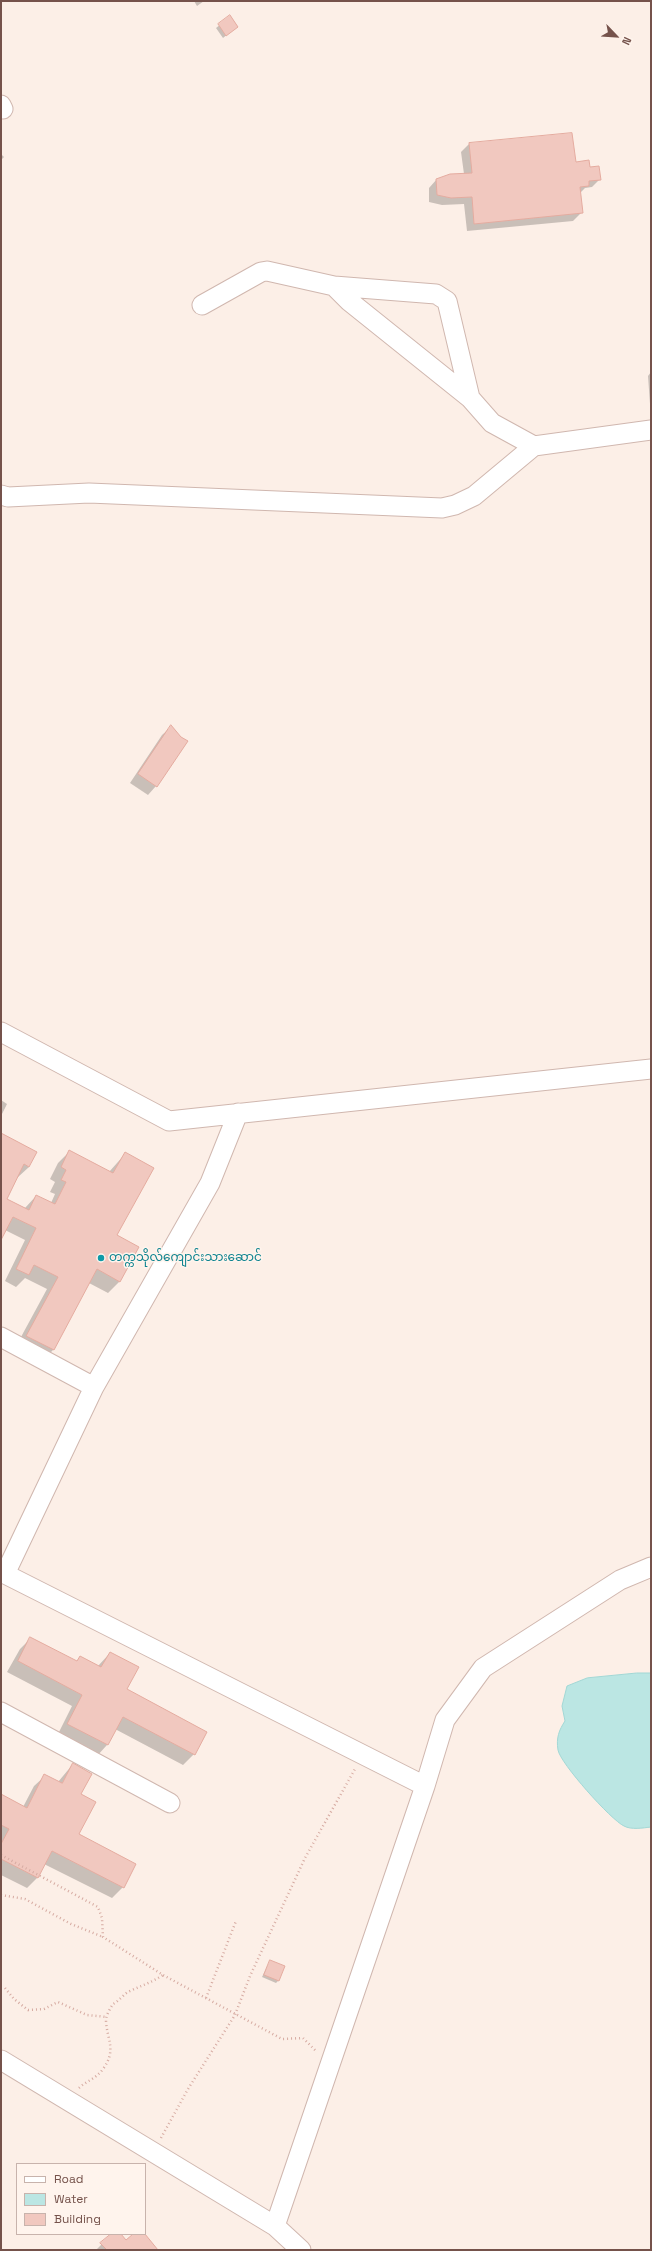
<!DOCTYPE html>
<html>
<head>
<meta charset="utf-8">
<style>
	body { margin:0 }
	#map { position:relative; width:652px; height:2251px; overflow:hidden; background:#fcefe7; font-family:"Space Grotesk",sans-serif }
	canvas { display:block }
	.frame { position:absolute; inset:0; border:2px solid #75524b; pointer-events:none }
	.legend { position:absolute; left:16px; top:2163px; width:130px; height:72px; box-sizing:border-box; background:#fff4ed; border:1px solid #c8b3ac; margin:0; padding:5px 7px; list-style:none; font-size:12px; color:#75524b }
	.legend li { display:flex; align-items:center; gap:8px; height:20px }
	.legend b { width:20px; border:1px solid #c8b3ac }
	.north { position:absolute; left:596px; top:16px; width:40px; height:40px; -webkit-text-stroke:3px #fff4ed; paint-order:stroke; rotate:115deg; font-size:11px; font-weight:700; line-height:16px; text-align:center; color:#75524b }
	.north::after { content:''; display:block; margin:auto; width:14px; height:18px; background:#75524b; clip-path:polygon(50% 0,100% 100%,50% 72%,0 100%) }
</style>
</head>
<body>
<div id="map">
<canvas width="652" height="2251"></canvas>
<div class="frame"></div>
<ul class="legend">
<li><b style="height:5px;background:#fff"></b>Road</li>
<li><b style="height:11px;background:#bbe6e3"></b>Water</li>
<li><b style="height:11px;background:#f1c8bf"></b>Building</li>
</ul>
<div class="north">N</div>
</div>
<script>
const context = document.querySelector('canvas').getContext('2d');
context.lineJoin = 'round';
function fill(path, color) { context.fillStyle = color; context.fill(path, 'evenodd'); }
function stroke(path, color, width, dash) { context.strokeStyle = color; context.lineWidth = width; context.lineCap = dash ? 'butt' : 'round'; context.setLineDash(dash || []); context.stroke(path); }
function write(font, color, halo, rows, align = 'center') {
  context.font = font + ' "Space Grotesk","Noto Sans Myanmar",sans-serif'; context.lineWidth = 3; context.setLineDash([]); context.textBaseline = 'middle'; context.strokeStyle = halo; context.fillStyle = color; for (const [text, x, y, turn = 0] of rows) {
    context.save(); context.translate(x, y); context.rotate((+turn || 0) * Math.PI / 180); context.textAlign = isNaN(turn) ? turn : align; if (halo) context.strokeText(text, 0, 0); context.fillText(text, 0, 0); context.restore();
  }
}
const water = new Path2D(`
	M637,1673H651V1827C643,1828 631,1830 624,1826C611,1820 560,1763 558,1750C556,1738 559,1730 565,1721L562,1706L567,1686L587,1678Z`);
fill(water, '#bbe6e3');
stroke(water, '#a2d7d5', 1);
fill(new Path2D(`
	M194,1H204L197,6Z
	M230,17L234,29L223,38L216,28Z
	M469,144L576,163L589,169L600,179L592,187L585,188L579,194L581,213L573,221L467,231L464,204L442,205L429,202V188L437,179L464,174L461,152Z
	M1,154L4,157L1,160Z
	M651,372V418L648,376Z
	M171,727L156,786L148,795L130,783L162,735Z
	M1,1100L7,1104L1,1116Z
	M1,1134L29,1167L17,1178L5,1199L25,1208L36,1196L51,1203L55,1194L50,1192L55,1182L50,1179L58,1163L69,1152L109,1172L125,1154L116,1235L120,1281L108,1293L89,1283L53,1350L41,1362L15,1348L47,1289L25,1278L16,1287L5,1281L25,1240L5,1230L1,1235Z
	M31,1638L76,1662L80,1657L98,1666L110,1653L125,1690L194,1754L183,1765L115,1729L107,1745L97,1756L57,1736L72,1706L7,1672L20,1649Z
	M73,1764L80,1794L78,1835L134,1864L123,1887L112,1898L44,1864L38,1877L27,1888L1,1875V1796L23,1807L34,1786L45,1776L58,1782Z
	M270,1961L278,1981L276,1983L262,1977Z
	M112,2234H120L126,2241L134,2234H143L157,2250H96Z`), '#0003');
const building = new Path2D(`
	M230,15L238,27L226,36L218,24Z
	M572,133L576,162L589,160L590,167L599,166L601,180L589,181V186L580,187L583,213L474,224L472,197L451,198L437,195L436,179L450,174L472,173L469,143Z
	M171,725L181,737L188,741L157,787L138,774Z
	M1,1133L37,1152L29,1167L24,1164L7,1199L29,1210L36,1195L55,1204L66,1182L61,1180L66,1170L61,1167L69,1150L113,1173L125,1152L154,1168L117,1235L139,1247L120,1282L97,1269L54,1350L26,1336L58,1277L34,1265L29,1275L16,1269L36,1228L13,1217L1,1240Z
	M30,1637L77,1661L80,1656L101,1667L110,1652L139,1667L127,1689L207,1732L195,1755L123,1717L108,1745L67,1724L82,1695L18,1661Z
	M73,1763L92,1774L81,1794L96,1802L79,1834L136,1864L124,1888L52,1851L38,1878L1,1859V1844L9,1829L1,1825V1794L27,1808L44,1774L62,1783Z
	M270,1960L285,1966L279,1981L264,1975Z
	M111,2234H121L126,2240L133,2234H145L158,2250H107L100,2243Z`);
fill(building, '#f1c8bf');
stroke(building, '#e4ab9f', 1);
const street = new Path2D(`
	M1,105L3,109
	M334,286L349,301L470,398L492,423L534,446
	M202,305L261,272L267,271L334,286L436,294L447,301L470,398
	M1,495L8,497L89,493L442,508L455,505L474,496L534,446L651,430
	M1,1032L169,1121L651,1069
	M238,1113L210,1183L94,1387L5,1574L425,1786
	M1,1337L94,1387
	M1,1712L170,1803
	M1,2060L275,2226
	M301,2250L275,2226L425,1786L445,1720L483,1668L620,1580L651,1567`);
stroke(street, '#d0b7af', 21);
stroke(new Path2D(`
	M1,1855L98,1907L102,1918L103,1937L163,1975L282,2039L303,2038L316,2051
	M1,1895L25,1899L71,1924L103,1937
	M1,1988H5L14,1999L28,2010L44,2009L58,2002L87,2015L107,2017
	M206,1998L236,1921
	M79,2088C86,2081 96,2079 103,2069C117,2050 107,2040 106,2021C106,2015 110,2009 113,2004C119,2001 123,1995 128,1992C140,1986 151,1983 163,1975
	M161,2138L188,2089L235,2015L250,1976L305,1858L355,1769`), '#d6aba2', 2.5, [1, 3]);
stroke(street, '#fff', 19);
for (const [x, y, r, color] of [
	[101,1258,4,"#0f9aa8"]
]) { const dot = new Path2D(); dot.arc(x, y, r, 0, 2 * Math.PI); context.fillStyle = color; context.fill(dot); stroke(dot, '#fff4ed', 1.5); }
write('12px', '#0d838f', '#fff4ed', [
	["တက္ကသိုလ်ကျောင်းသားဆောင်",109,1258]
], 'left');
</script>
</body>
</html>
